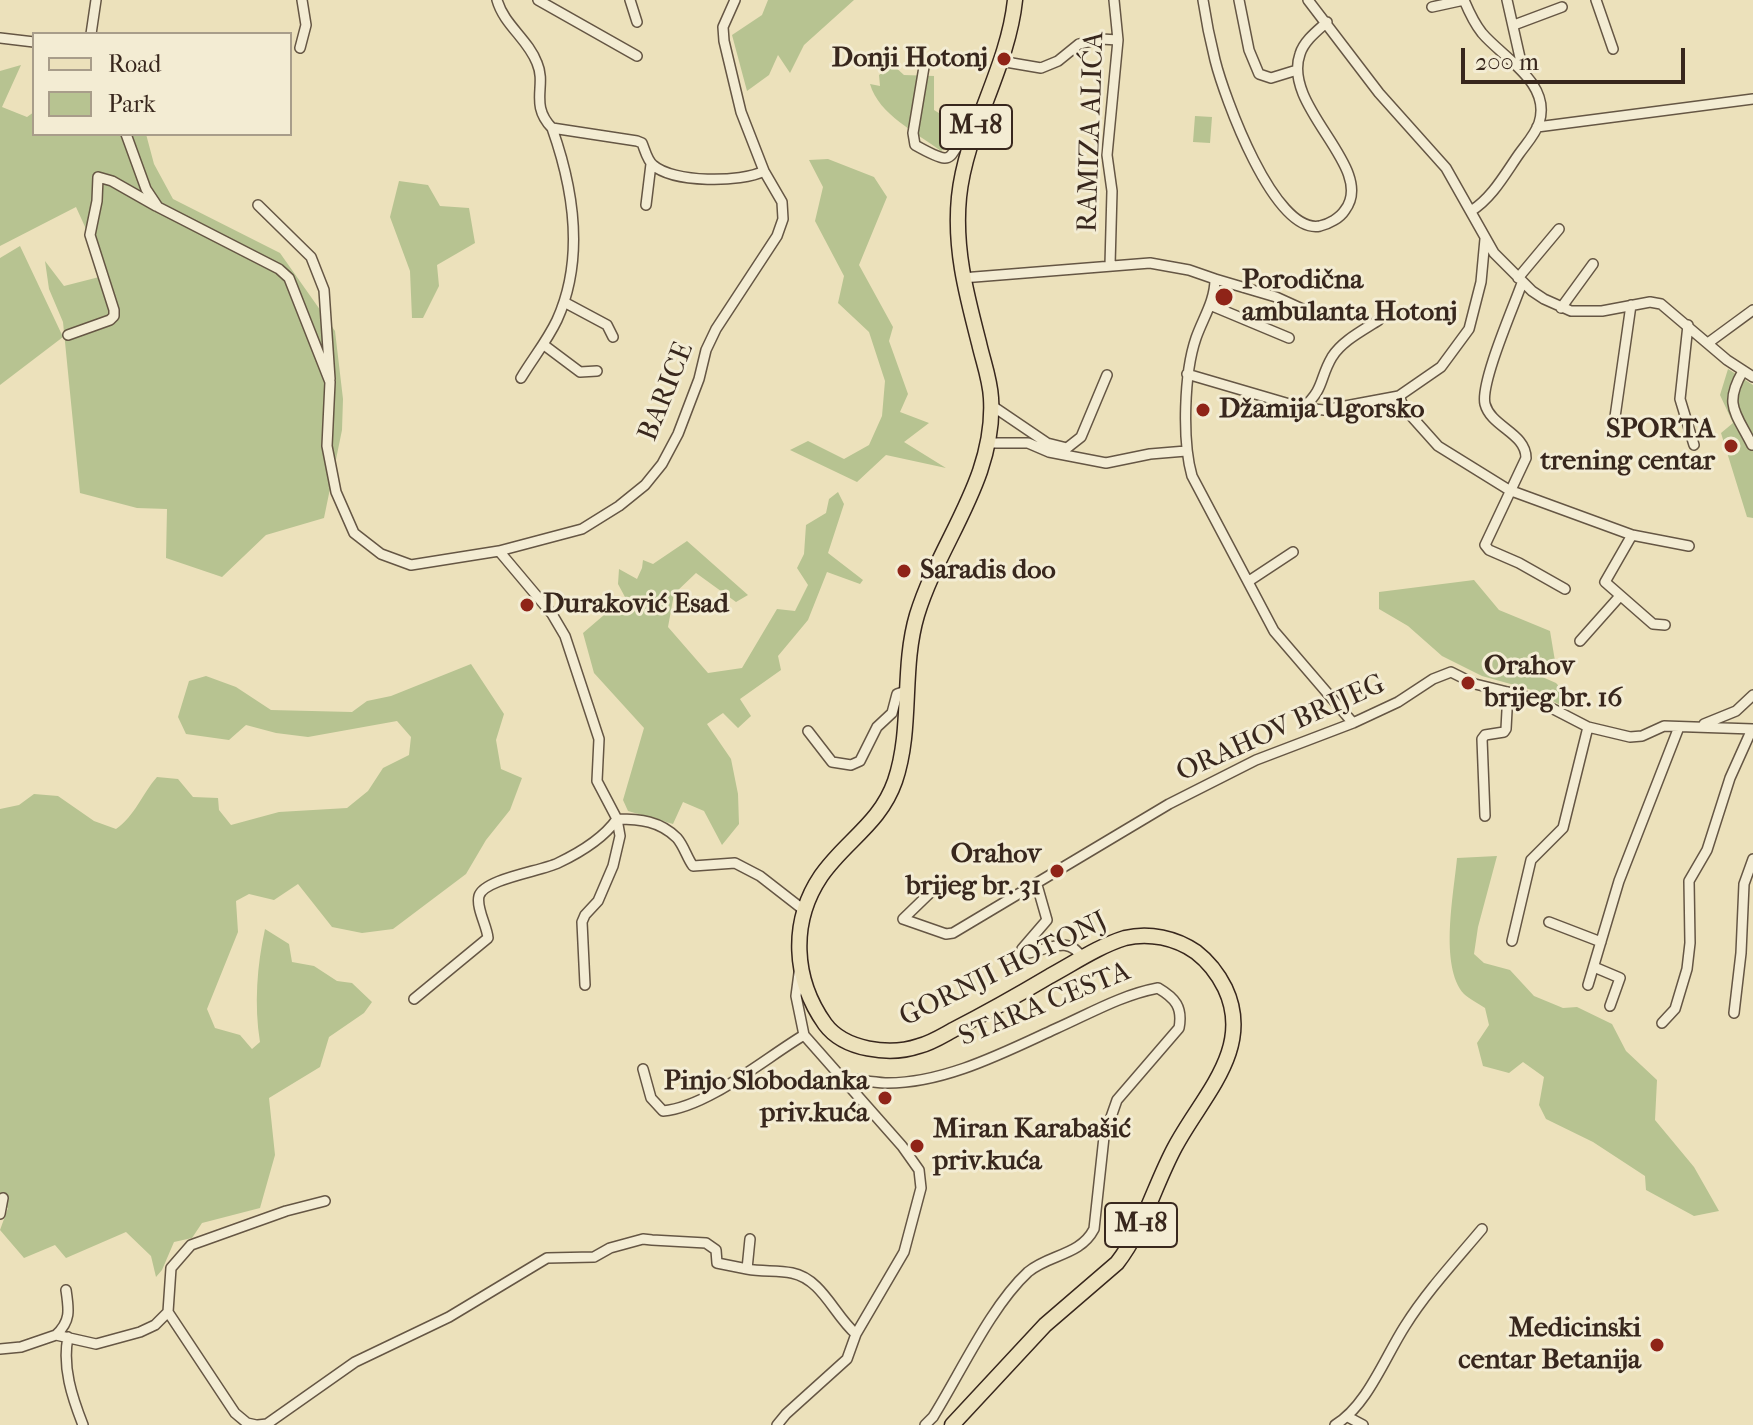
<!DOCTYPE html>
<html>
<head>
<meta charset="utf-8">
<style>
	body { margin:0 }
	#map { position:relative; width:1753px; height:1425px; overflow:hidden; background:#ece1bb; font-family:"IM FELL French Canon",serif }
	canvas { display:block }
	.legend { position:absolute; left:32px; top:32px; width:260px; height:104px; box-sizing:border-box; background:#f3ecd3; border:2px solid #a89d8a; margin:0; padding:10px 14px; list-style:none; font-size:24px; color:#38271d }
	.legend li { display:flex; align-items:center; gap:16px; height:40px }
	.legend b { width:40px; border:2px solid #a89d8a }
	.scale { position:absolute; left:1461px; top:48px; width:224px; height:36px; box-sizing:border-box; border:4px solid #38271d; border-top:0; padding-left:10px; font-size:24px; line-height:28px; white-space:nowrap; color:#38271d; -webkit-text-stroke:6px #f3ecd3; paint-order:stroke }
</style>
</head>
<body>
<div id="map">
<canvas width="1753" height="1425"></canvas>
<ul class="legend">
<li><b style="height:10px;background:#ece1bb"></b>Road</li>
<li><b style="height:22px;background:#b7c391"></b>Park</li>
</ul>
<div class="scale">200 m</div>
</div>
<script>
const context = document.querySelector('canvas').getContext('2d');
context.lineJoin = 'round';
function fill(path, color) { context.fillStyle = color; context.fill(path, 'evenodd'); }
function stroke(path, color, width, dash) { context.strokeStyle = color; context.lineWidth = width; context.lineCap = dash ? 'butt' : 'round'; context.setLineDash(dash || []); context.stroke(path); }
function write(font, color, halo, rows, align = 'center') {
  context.font = font + ' "IM FELL French Canon",serif'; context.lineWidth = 6; context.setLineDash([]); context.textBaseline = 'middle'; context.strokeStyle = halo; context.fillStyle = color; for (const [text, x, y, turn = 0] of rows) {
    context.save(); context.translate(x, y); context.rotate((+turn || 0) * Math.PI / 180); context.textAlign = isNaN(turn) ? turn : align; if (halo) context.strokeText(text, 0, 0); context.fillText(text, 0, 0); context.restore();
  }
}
fill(new Path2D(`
	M768,0H854L804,45L790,73L778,55L769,75L747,91L732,35L762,15Z
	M21,65L2,107L27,117L34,112V134H146L154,164L173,199L280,253L335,331L343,399L342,430L324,518L266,535L222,577L166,558L167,509L137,508L80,493L63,322L49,289L45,261L64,286L107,275L76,207L0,246V71Z
	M893,65L904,75L934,76V110L960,126L957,138L941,151C916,132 879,115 870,84L880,86L879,75Z
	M1195,116L1212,117L1210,143L1193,142Z
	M828,159L874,177L887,197L859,265L893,327L889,341L908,394L900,412L929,423L904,442L946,468L886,455L857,482L790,450L808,441L844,459L869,445L882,416L885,381L869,332L838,303L844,276L815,221L823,187L809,160Z
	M399,181L428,185L440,206L469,208L475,243L437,265L439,286L423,318H412L410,271L390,217Z
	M20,246L63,337L0,385V258Z
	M1728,369L1753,385V518L1747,517L1721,433L1733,423L1720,395Z
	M838,492L844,504L828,553L863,580L860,584L827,572L808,620L778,656L781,670L740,699L751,716L738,728L723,713L707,724L731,759L738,794L739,824L722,845L704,811L683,802L673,824L628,811L623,800L644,728L594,673L583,633L625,597L618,584L619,569L637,579L642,568L643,560L653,564L687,541L748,595L736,602L696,573L674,594L668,627L708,673L742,668L777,609L795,611L808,585L797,568L804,554L806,525L826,513L829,499Z
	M1474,580L1499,610L1550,631L1555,661L1537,665L1540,676L1556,683L1570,698L1566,708L1532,690L1482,676L1442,656L1408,626L1379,609V592Z
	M471,664L504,714L496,740L501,769L522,778L510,810L486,840L466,874L393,929L362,933L332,927L298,884L274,900L249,894L236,901L238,932L207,1009L215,1028L240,1035L252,1049L260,1042C254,1005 257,965 265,929L289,944L292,962L314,966L337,981L352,983L372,1002L364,1013L329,1037L320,1067L269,1098L275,1155L260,1208L202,1223L192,1238L174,1242L162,1270L156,1277L151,1256L126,1232L66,1258L55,1245L24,1258L0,1230L8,1208L0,1204V809L19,805L34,794L58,796L94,821L116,829C135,816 142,794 157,777L178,779L193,797L218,798L219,810L231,825L279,812L347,808L368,791L383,768L409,755L411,737L397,721L308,737L276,733L246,725L229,740L186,734L178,717L189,681L206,676L236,687L271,710L352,712L367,701L391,696Z
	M1497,856L1478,927L1474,954L1484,963L1510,970L1534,996L1563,1008L1577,1007L1612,1024L1626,1051L1657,1080L1655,1120L1694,1167L1719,1211L1694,1216L1646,1190L1645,1176L1593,1142L1546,1119L1539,1105L1544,1077L1523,1062L1509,1073L1483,1066L1477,1043L1489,1025L1485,1008C1478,1003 1469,999 1464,994C1439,966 1454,893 1457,858Z`), '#b7c391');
const street = new Path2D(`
	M497,0C504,25 528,39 537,63C547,86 529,104 552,128C574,190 585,258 557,320C547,341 533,358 521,378
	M538,0L637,56
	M630,0L637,22
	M1203,0C1206,20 1210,40 1215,60C1224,96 1274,235 1320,226C1329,224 1340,218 1345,210C1377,168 1281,107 1300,54C1304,41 1317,31 1327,22
	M1239,0L1249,50L1259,74L1271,78L1297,70
	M1308,0L1379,93L1446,168L1494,253L1532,291L1544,299L1571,311H1602L1650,302L1661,304L1727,360L1753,377
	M1464,0C1469,12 1474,23 1482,33C1503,58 1552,83 1539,123C1535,135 1526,144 1519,154C1505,174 1492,198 1471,211
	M1507,0L1523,71
	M1596,0L1613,49
	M1432,7L1464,0
	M1514,25L1562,7
	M91,34L96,0
	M0,38L34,42
	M300,48L306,25L302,0
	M1000,61L1041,68L1058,61L1079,44L1101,39L1118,40
	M923,62L924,67L913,133L915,145C963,172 942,152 974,129
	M1537,127L1753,99
	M552,128L637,141L642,143C645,150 647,160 653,165C673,183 741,183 764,171
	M126,134L146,189L158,207L279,269L289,278L330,382L327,446L336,492L354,533L381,554L411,565L499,551L552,614L565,636L599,739L597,781L617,819L620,836L613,866L598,901L585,915L582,922L585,985
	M258,205L311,257L324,290L330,379
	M646,205L651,164
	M1110,265L1112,191L1107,155L1118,40L1114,0
	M962,278L1150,263L1189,270L1215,279C1215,301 1203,318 1196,338C1184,373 1182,441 1192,476L1274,631L1353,723
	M1518,278L1559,229
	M1215,279L1276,297L1309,312
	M1522,283C1514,306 1480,383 1485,404C1491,427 1526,433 1526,458L1485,545L1489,550L1519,563L1565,589
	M564,302L607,325L613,337
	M1210,305L1289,338
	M1561,308L1593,264
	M1688,325L1680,399L1694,445
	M68,335L110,320L114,316V310L90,235L97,201L98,177L112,181L156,206
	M1708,343L1753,310
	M544,345L580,372L597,371
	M1743,371C1723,405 1736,413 1752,445
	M1187,374L1303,408L1324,410L1399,396L1441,367L1469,329L1481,282L1485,239
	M1399,396L1404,408L1438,446L1509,490L1632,535L1689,546
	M991,405L1047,443L1067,448L1081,437L1107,375
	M1303,408C1325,388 1319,379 1332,357C1342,341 1362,331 1379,320
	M1613,431L1631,305
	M989,443H1028L1049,452L1106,463L1150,454L1186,451
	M1632,535L1605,582L1653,624L1665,625
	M499,551L582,529L619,506L645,485L662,464L678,434L699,379L706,350L716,329L777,236L783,219L782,202L764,171L741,112L724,41L723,27L735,0
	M1249,581L1293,552
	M1580,641L1620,596
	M1704,724L1736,711L1753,695
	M808,731L832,762L851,765L860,761L877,727L892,713L897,694L906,691
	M1485,816L1482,739L1485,735L1504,732L1506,729L1508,692
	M1037,885L1047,920L1022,949L1028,953C1050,949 1069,935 1082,958
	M933,890L903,919L946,934L953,933L1169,804L1256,760L1353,723L1398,702L1433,679L1451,672L1475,684L1532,698L1588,727L1630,737L1642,736L1664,726L1753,729
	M1549,922L1601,942
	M1512,941L1531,860L1563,828L1588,727
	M1594,967L1620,978L1610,1006
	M1588,985L1619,881L1679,727
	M414,999L488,938C487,926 476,908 479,896C484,879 542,871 558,863C579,853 603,839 617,819C640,819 660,821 677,838C684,846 687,858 693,866L735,863L760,876L805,911
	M1734,1013L1741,953L1744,884L1753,859
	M1662,1023L1675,1009L1687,969L1690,943L1689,881L1707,850L1730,778L1752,729
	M643,1069L651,1098L663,1111C708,1107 764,1059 804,1035
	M841,1078C856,1079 870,1082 885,1083C943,1084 1003,1053 1055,1029C1089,1014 1121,995 1158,988C1175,998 1183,1007 1179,1028L1117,1100L1104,1137L1094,1229C1080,1256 1049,1254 1028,1272C991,1306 960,1374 933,1417L925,1425
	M0,1214L3,1198
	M747,1269C762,1272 777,1270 792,1273C822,1279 834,1315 856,1334
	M168,1312L235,1413L247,1423L256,1425
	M56,1335C71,1321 69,1310 66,1290
	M68,1337C62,1367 72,1397 83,1425
	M0,1349L21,1347L56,1335L96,1344L140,1332L155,1325L168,1312L171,1268L191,1245L286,1211L325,1201
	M1348,1417L1363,1425
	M258,1425L267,1424L355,1362L449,1317L547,1258L594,1257L610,1248L643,1239L652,1240L706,1243L716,1250L717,1263L747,1269L750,1239
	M777,1425L786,1414L847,1359L856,1334L904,1252L921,1188L919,1170L902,1146L804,1035L796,996L799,973
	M1335,1425C1367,1406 1385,1357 1405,1326C1427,1291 1456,1260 1482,1229`);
const primary = new Path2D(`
	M952,1425L1045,1325L1117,1263C1144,1228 1154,1186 1175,1147C1202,1096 1254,1049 1225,988C1217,972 1209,962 1196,952C1176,938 1149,932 1125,938C1099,946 1074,963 1050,976C1018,995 986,1013 953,1030C942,1036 931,1043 919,1046C890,1056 844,1050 825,1024C793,979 790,922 821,876C845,841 880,824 895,781C913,728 901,669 917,615C940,540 996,479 991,398C990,379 983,361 979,343C966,293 954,248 959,197C966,129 1008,68 1015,0`);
stroke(street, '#655644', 12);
stroke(primary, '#38271d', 17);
stroke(street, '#f3ecd3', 9);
stroke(primary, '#ece1bb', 14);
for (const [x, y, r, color] of [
	[1004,59,8,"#8f2418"],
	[1224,297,10,"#8f2418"],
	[1203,410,8,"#8f2418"],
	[1731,446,8,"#8f2418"],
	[904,571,8,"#8f2418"],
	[527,605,8,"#8f2418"],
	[1468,683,8,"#8f2418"],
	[1057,871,8,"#8f2418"],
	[885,1098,8,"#8f2418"],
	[917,1146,8,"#8f2418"],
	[1657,1345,8,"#8f2418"]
]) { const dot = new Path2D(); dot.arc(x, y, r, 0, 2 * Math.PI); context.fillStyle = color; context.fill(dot); stroke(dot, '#f3ecd3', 3); }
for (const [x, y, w] of [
	[976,127,72],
	[1141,1225,72]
]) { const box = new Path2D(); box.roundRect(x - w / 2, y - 22, w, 44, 6); context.fillStyle = '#f3ecd3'; context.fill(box); stroke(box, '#38271d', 2); }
write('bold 26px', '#38271d', null, [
	["M-18",976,127],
	["M-18",1141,1225]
]);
write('bold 28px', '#38271d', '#f3ecd3', [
	["Donji Hotonj",988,59,"right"],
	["Porodična",1242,281],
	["ambulanta Hotonj",1242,313],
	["Džamija Ugorsko",1219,410],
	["SPORTA",1715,430,"right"],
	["trening centar",1715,462,"right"],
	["Saradis doo",920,571],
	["Duraković Esad",543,605],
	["Orahov",1484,667],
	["brijeg br. 16",1484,699],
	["Orahov",1041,855,"right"],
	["brijeg br. 31",1041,887,"right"],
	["Pinjo Slobodanka",869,1082,"right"],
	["priv.kuća",869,1114,"right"],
	["Miran Karabašić",933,1130],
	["priv.kuća",933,1162],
	["Medicinski",1641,1329,"right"],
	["centar Betanija",1641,1361,"right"]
], 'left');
write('28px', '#38271d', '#f3ecd3', [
	["RAMIZA ALIĆA",1092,132,-88],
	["BARICE",667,392,-68],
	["ORAHOV BRIJEG",1281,729,-24],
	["GORNJI HOTONJ",1004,970,-26],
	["STARA CESTA",1045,1005,-22]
]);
</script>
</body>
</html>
